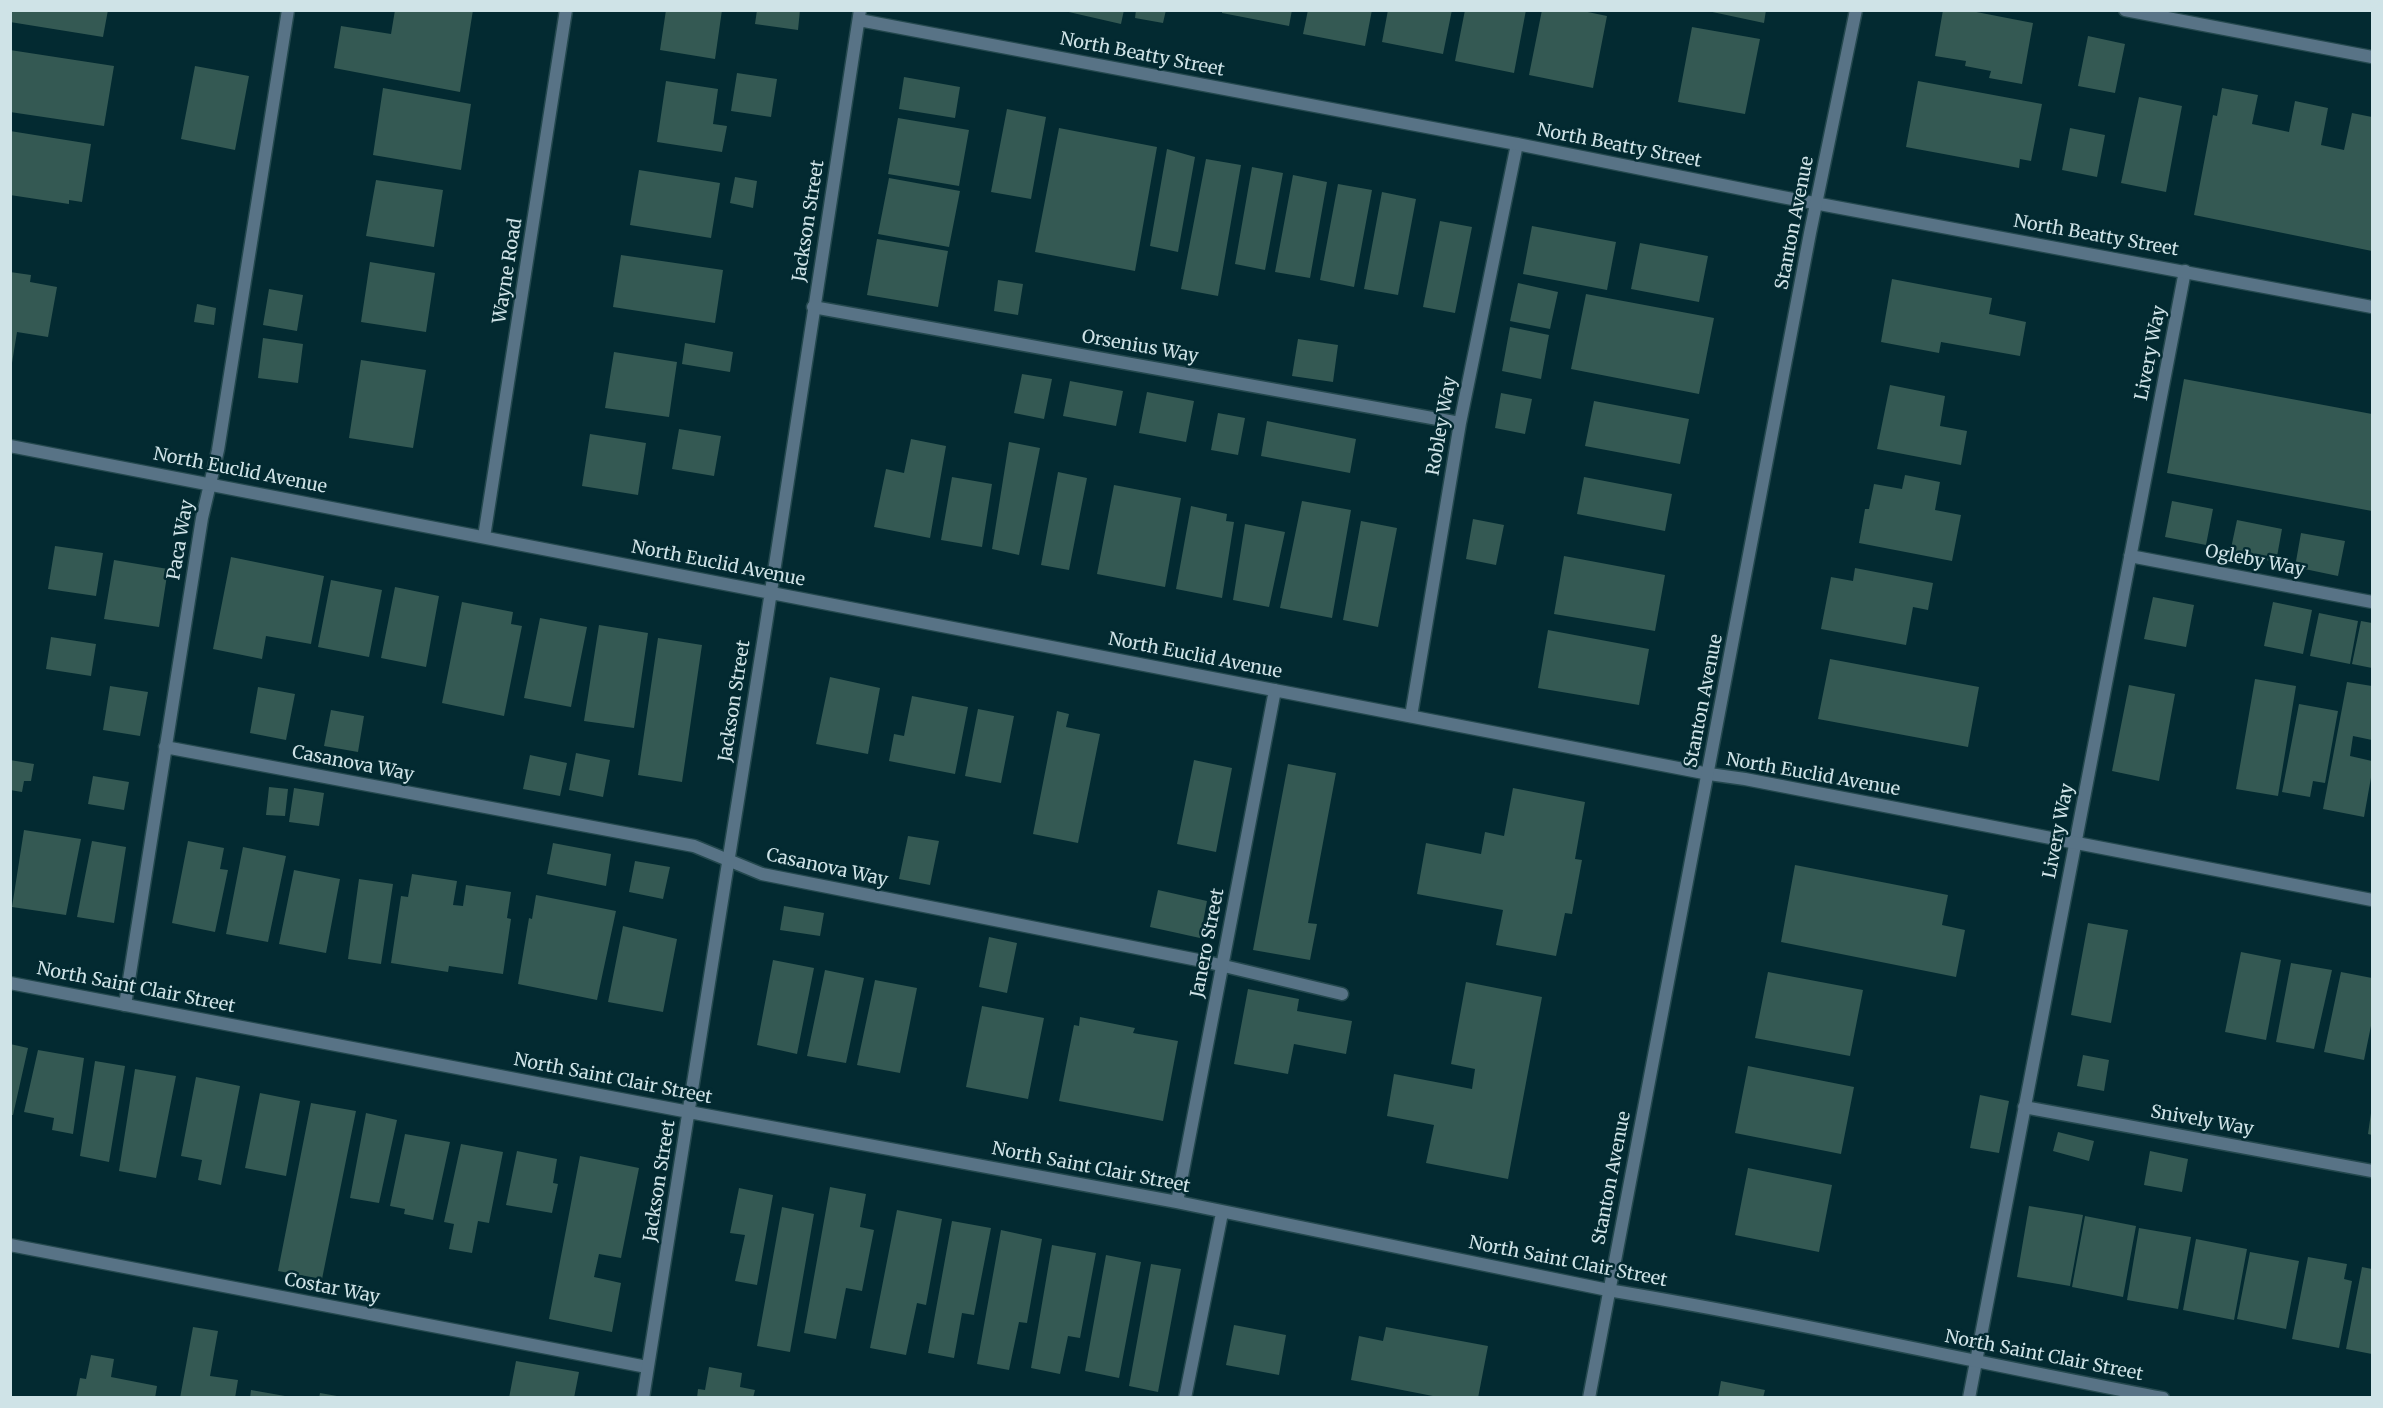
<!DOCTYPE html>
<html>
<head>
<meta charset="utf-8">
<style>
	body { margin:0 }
	#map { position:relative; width:2383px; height:1408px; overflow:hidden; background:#032a31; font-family:Merriweather,serif }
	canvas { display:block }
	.frame { position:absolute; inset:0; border:12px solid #cfe3e7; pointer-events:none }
</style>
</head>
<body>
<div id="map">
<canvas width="2383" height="1408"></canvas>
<div class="frame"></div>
</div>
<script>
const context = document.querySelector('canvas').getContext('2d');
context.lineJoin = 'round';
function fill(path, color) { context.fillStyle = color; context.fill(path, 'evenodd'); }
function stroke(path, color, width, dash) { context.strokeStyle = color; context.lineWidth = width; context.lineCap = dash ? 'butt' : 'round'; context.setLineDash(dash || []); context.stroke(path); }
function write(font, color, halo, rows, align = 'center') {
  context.font = font + ' Merriweather,serif'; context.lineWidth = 5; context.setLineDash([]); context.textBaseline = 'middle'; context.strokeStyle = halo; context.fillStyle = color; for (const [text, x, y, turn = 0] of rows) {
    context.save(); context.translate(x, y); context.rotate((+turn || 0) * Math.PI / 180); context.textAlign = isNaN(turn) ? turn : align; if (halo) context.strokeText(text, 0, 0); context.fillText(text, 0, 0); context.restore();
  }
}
fill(new Path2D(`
	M10,10H108L103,37L10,22Z
	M395,10H473L460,92L334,68L341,26L391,34Z
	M666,10H722L715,59L660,50Z
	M757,10H800L798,30L755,24Z
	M1060,10H1124L1121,24Z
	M1136,10H1166L1163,23L1135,18Z
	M1222,10H1292L1289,26L1222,13Z
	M1308,10H1372L1365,46L1303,34Z
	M1388,10H1452L1443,54L1382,42Z
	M1465,10H1526L1514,73L1455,61Z
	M1542,10H1578L1607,16L1593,88L1529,75Z
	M1703,10H1766L1764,23Z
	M1943,10H1966L2033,23L2022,84L1989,78L1991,71L1965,66L1966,61L1935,56Z
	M1692,27L1760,39L1745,114L1678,102Z
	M2088,36L2125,44L2115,93L2078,86Z
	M10,50L114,66L104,126L10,112Z
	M195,66L249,76L235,150L181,139Z
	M737,73L777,79L771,117L731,111Z
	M904,77L960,87L955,118L899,109Z
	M666,81L718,89L713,124L727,126L722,152L657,142Z
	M1918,81L2042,104L2031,161L2020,159L2019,168L1906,147Z
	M383,88L471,104L461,170L373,155Z
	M2222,88L2258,95L2252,124L2289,132L2295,101L2328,108L2321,145L2344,150L2352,113L2372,117V251L2194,215L2213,115L2217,116Z
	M2139,97L2182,106L2166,192L2121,183Z
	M1007,109L1046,117L1031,199L991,192Z
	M898,118L969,130L959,186L888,174Z
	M1059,128L1157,147L1135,271L1035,252Z
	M2070,128L2105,135L2097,177L2062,170Z
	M10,131L91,144L82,202L69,200V204L10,195Z
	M1167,149L1195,157L1178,252L1150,246Z
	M1206,159L1241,165L1218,296L1181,289Z
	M1252,167L1283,173L1265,270L1235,264Z
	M639,170L720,183L711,238L630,225Z
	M1293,175L1327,182L1310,278L1275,272Z
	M735,177L757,181L753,208L730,203Z
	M889,178L960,191L949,247L878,234Z
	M376,180L443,190L434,247L366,236Z
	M1338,184L1372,190L1354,287L1320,280Z
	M1382,192L1416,199L1398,295L1364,289Z
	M1440,221L1472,227L1455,313L1423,307Z
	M1532,226L1616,242L1607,290L1523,274Z
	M877,239L948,251L938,307L867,295Z
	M1640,243L1708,256L1699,302L1631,289Z
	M621,255L723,270L715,323L613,307Z
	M370,262L435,273L426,332L361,322Z
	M10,272L31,275L30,282L57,287L48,337L17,332L12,363Z
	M1892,279L1992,298L1989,314L2026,322L2020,356L1941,342L1939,353L1881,342Z
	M998,280L1023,284L1018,315L994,311Z
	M1518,283L1558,292L1550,329L1510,321Z
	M269,289L303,295L297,331L263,325Z
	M1586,294L1714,318L1699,394L1571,369Z
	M197,304L216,308L214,325L194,322Z
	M1510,327L1549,335L1541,379L1502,371Z
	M263,338L303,344L298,383L258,378Z
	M1298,339L1338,345L1333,382L1292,376Z
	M685,343L733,352L730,372L682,364Z
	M614,352L677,362L669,417L605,408Z
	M361,360L426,370L413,448L349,438Z
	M1022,374L1052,379L1044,419L1014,413Z
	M2184,379L2372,414V511L2167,473Z
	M1070,381L1123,391L1116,426L1063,416Z
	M1890,385L1945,396L1940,426L1967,431L1961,465L1877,449Z
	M1147,392L1194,401L1186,442L1139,433Z
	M1501,393L1532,399L1525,434L1495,428Z
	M1594,401L1689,419L1680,464L1585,446Z
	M1218,413L1245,418L1238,455L1211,450Z
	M1267,421L1356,439L1350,473L1261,456Z
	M679,429L721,436L714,476L672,469Z
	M590,434L646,443L638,495L582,486Z
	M911,439L946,446L930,538L874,527L886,469L904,473Z
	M1009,442L1040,448L1019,555L992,549Z
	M1058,472L1087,478L1069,570L1041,565Z
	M1905,475L1940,482L1935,510L1961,515L1952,561L1859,543L1865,509H1869L1874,484L1902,489Z
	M952,477L992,484L982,547L941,540Z
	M1584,477L1672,494L1665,531L1577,514Z
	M1114,485L1181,498L1165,587L1097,574Z
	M1302,501L1351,510L1332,618L1280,608Z
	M2172,501L2213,509L2206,545L2165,537Z
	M1191,506L1227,514L1226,521L1234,522L1222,598L1176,589Z
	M1473,519L1504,525L1496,565L1466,559Z
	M2237,520L2282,529L2276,562L2230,553Z
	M1361,521L1397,528L1378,627L1343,620Z
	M1245,524L1285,532L1269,607L1233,600Z
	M2301,533L2345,541L2338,576L2295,567Z
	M55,546L103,553L96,596L48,589Z
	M1564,556L1665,575L1655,631L1554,614Z
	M231,557L324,576L311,644L266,636L262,659L213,649Z
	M114,560L168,569L159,627L104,619Z
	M1855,568L1933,583L1928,610L1913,607L1906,645L1821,629L1831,577L1853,581Z
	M331,580L382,590L369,657L318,647Z
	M395,587L439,596L426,667L381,658Z
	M2153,597L2194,605L2186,647L2144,639Z
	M462,602L513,612L511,624L522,626L504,716L442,703Z
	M2273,602L2312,610L2303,654L2264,646Z
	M2319,613L2358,621L2350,664L2310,656Z
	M540,618L587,627L571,707L524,698Z
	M2361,621L2372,623V668L2352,664Z
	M599,625L648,633L634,728L584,721Z
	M1548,630L1649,649L1639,705L1538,688Z
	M51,637L96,644L91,676L46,669Z
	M658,638L702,645L682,782L638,775Z
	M1830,659L1979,687L1968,747L1818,719Z
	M830,677L880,688L868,754L816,744Z
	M2255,679L2296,686L2278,796L2236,789Z
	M2347,682L2372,686V740L2353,736L2350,756L2372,761V772L2364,817L2323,809Z
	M2129,685L2175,694L2159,781L2112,771Z
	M110,686L148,692L140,736L103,730Z
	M258,687L295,694L286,740L250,733Z
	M912,696L968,707L955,774L889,761L894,734L904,736Z
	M2299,704L2338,711L2325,783L2313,781L2310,797L2282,792Z
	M978,709L1014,716L1001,783L965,776Z
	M331,710L364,716L358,752L324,746Z
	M1057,711L1069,714L1066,727L1100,734L1078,843L1033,834Z
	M576,753L610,760L603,797L569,790Z
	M530,755L567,763L560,796L523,789Z
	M10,760L34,764L31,781H24L22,792L10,790Z
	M1194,760L1232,768L1216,852L1177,844Z
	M1288,764L1336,773L1308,923L1317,924L1310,960L1253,950Z
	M93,776L129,782L124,810L88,804Z
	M269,787L288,789L285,816L266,815Z
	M294,788L324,793L319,826L289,822Z
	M1513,788L1585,802L1575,859L1582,860L1572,914L1565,913L1556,956L1496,945L1503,910L1417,894L1426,843L1481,854L1485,832L1504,836Z
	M24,830L81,839L66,915L12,907Z
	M908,836L939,841L930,885L899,879Z
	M92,841L126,847L114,923L77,917Z
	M188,841L224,848L220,869L228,870L215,932L172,923Z
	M553,843L611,854L606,886L547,874Z
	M243,847L286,856L268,942L226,934Z
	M635,861L670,867L663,899L629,892Z
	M1795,865L1948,895L1942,925L1965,930L1956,977L1781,942Z
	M294,870L340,879L326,953L279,944Z
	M412,874L457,881L453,905L463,906L466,885L511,892L507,918L511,919L503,974L449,966L448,972L391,963L401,896L408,897Z
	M359,879L393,884L381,964L348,959Z
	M1158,890L1207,901L1200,938L1150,927Z
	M536,895L616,911L597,1000L518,984L529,918L532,919Z
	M784,906L824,913L820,936L780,930Z
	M2088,923L2128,930L2111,1023L2071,1015Z
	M623,926L677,939L663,1012L608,1002Z
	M989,937L1017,943L1007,993L979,987Z
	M2241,952L2281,960L2266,1040L2225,1032Z
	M773,960L814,968L797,1054L757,1045Z
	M2291,963L2332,970L2314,1049L2276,1042Z
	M825,970L864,978L846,1063L807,1056Z
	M1768,972L1863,990L1850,1056L1755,1038Z
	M2341,972L2372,978V1021L2364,1060L2324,1052Z
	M875,980L917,988L900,1073L857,1065Z
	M1466,982L1542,997L1508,1179L1426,1163L1434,1125L1387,1116L1394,1074L1472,1089L1475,1069L1451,1064Z
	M1248,989L1299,999L1297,1011L1352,1021L1346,1054L1294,1044L1288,1074L1234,1064Z
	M982,1006L1044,1018L1028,1099L966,1087Z
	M1080,1017L1135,1028L1133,1033L1178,1041L1163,1121L1059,1101L1074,1025L1079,1026Z
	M10,1044L28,1048L13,1115H10Z
	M38,1050L84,1058L73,1134L52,1130L54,1118L24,1112Z
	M2083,1055L2109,1060L2104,1091L2077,1086Z
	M95,1061L125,1066L109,1162L80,1156Z
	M1748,1066L1854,1087L1841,1154L1735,1133Z
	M135,1069L176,1076L156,1178L119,1171Z
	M196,1077L240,1086L221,1185L198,1180L202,1160L181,1156Z
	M260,1093L300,1101L286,1176L245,1168Z
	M1980,1095L2009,1101L1999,1153L1970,1148Z
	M311,1103L356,1111L322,1279L278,1271Z
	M366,1113L397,1120L379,1203L350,1198Z
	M2371,1113H2372V1135L2368,1134Z
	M2058,1132L2094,1141L2089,1161L2053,1151Z
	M405,1134L450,1142L433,1220L404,1214L405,1209L390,1206Z
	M461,1144L503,1152L489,1223L478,1221L472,1253L449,1249L454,1224L444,1222Z
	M517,1151L557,1159L553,1183L558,1184L552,1213L506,1205Z
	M2150,1151L2188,1159L2182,1192L2144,1185Z
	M580,1156L639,1168L621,1258L599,1254L594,1277L621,1283L612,1332L549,1319Z
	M1748,1168L1832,1185L1819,1252L1735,1235Z
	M830,1187L866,1194L860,1227L874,1230L862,1291L846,1288L836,1339L804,1333Z
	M739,1188L773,1195L757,1285L735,1281L745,1235L730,1233Z
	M2029,1206L2083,1215L2070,1286L2017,1277Z
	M782,1207L814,1214L790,1352L757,1346Z
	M897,1210L942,1219L926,1305L917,1303L906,1355L870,1348Z
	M2085,1216L2136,1226L2123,1297L2072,1287Z
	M952,1221L991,1228L974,1315L962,1313L954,1358L928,1353Z
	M2139,1228L2191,1237L2178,1309L2127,1300Z
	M1001,1230L1042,1239L1027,1323L1019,1322L1009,1370L977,1364Z
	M2196,1239L2247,1249L2234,1320L2183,1310Z
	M1052,1245L1096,1253L1080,1338L1068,1336L1060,1374L1031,1368Z
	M2250,1252L2299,1261L2286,1329L2237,1319Z
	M1106,1255L1141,1262L1119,1378L1085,1371Z
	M2308,1257L2347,1264L2344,1279L2352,1281L2339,1348L2292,1339Z
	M1151,1264L1181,1269L1158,1392L1129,1386Z
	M2362,1267L2372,1269V1354L2346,1349Z
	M1234,1325L1286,1335L1279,1375L1226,1365Z
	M193,1327L218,1331L210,1376L238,1380L235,1398H180Z
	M1386,1327L1488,1346L1478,1398H1443L1351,1380L1359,1336L1383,1341Z
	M91,1355L114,1359L111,1377L157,1386L155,1398H76L80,1378L86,1379Z
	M516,1361L579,1372L574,1398H509Z
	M709,1367L742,1373L740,1387L755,1390L753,1398H697L698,1389L705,1390Z
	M1721,1381L1765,1390L1763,1398H1718Z
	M251,1390L285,1396L284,1398H250Z
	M320,1393L337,1396V1398H319Z`), '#345953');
const service = new Path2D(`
	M2125,10L2372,57
	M813,307L1460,423
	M2130,556L2372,602
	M1411,716L1460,423L1517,144
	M165,747L694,846L762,874L1203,961L1342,994
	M125,1005L202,518L218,450L288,10
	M2024,1107L2372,1171
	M10,1245L647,1367
	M1969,1398L2185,271`);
const minor = new Path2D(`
	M859,20L1517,144L1782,197L2372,307
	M10,446L1709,774L1745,779L2372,900
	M484,537L566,10
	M10,983L689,1112L1177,1202L1608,1290C1794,1321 1978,1363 2163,1398
	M1177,1202L1275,690
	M643,1398L766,624L860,10
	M1185,1398L1222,1213`);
const tertiary = new Path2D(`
	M1589,1398L1810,233L1856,10`);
stroke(service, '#24484e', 15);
stroke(minor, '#24484e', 15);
stroke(tertiary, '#24484e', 15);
stroke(service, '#587386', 12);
stroke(minor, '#587386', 12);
stroke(tertiary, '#587386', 12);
write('18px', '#cfe3e7', '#032a31', [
	["North Beatty Street",1142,55,11],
	["North Beatty Street",1619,146,11],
	["Jackson Street",809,221,-81],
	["Stanton Avenue",1795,223,-79],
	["North Beatty Street",2096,236,10],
	["Wayne Road",508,271,-81],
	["Orsenius Way",1140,347,10],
	["Livery Way",2151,353,-79],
	["Robley Way",1442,426,-80],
	["North Euclid Avenue",240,471,11],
	["Paca Way",181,540,-80],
	["Ogleby Way",2255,561,11],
	["North Euclid Avenue",718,564,11],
	["North Euclid Avenue",1195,656,11],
	["Jackson Street",735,701,-81],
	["Stanton Avenue",1704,701,-79],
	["Casanova Way",353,764,11],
	["North Euclid Avenue",1813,775,10],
	["Livery Way",2059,831,-79],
	["Casanova Way",827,868,12],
	["Janero Street",1208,943,-79],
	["North Saint Clair Street",136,988,11],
	["North Saint Clair Street",613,1079,11],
	["Snively Way",2202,1121,10],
	["North Saint Clair Street",1091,1168,11],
	["Stanton Avenue",1612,1178,-79],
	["Jackson Street",660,1181,-81],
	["North Saint Clair Street",1568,1262,11],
	["Costar Way",332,1289,11],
	["North Saint Clair Street",2044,1356,11]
]);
</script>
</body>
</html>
